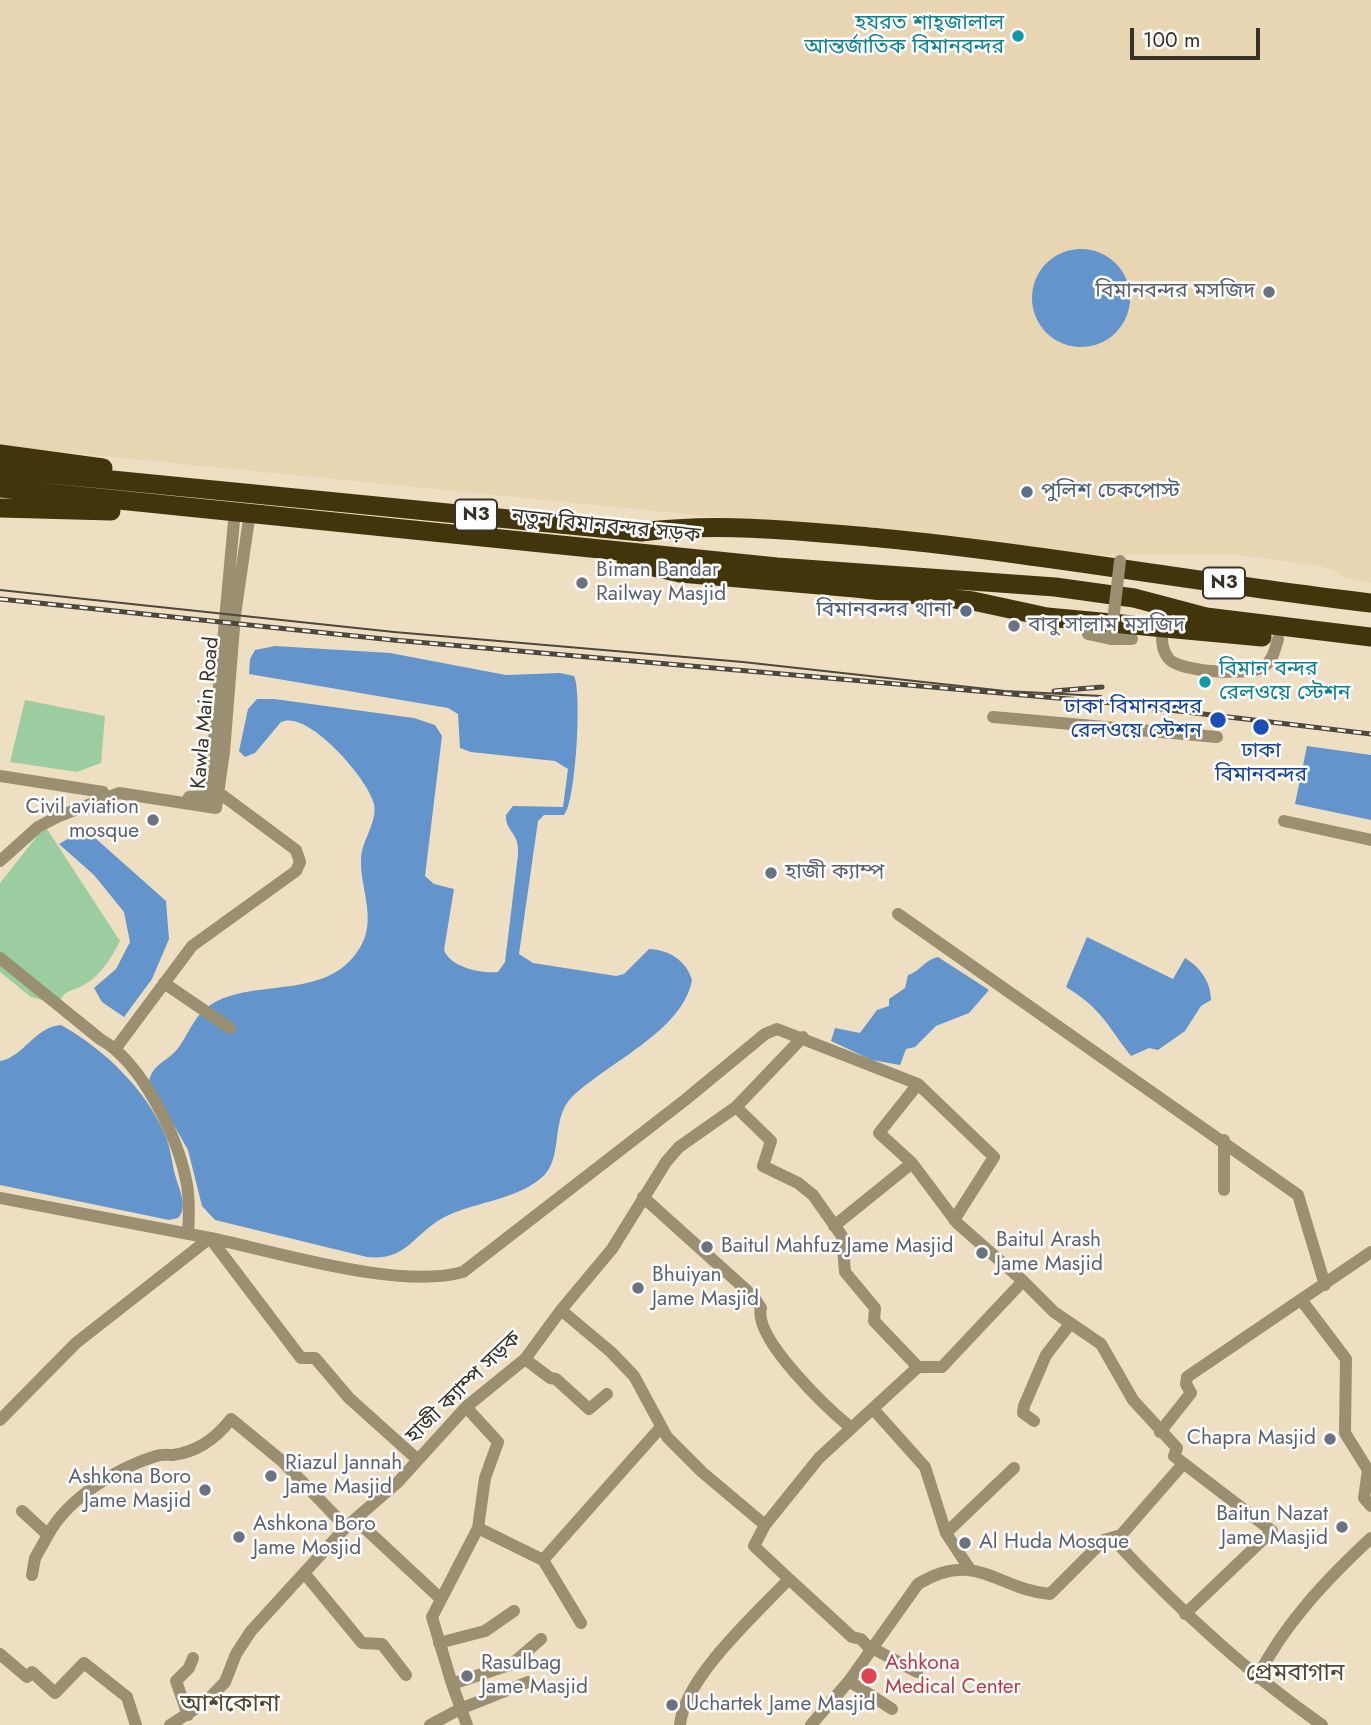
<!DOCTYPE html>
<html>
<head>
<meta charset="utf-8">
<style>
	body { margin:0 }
	#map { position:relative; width:1371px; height:1725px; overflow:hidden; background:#eedfc3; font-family:Jost,sans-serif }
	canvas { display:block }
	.scale { position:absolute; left:1130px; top:28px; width:130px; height:32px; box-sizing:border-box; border:4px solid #373227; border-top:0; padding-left:9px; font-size:21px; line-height:24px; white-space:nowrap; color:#373227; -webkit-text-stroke:5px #fff; paint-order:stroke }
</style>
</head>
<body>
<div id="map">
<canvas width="1371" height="1725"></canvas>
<div class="scale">100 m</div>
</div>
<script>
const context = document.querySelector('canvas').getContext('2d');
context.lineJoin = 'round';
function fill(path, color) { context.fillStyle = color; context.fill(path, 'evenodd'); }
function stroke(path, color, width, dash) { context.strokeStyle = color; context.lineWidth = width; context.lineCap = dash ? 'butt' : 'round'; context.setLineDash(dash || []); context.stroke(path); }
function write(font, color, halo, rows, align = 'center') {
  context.font = font + ' Jost,"Noto Sans Bengali",sans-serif'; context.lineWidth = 5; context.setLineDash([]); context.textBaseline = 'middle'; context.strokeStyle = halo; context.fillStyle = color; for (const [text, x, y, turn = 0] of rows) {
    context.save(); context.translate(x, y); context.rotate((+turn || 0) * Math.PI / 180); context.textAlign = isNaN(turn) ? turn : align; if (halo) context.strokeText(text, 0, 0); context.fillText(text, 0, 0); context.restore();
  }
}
fill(new Path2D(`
	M0,0H1371V583L1340,576L1339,572L1320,566L1239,555H1099L0,446Z`), '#e8d5b2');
fill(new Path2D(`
	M25,700L105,716L101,763L77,772L10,762Z
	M45,826L120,941C112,957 101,975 84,985C67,994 70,986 57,1004L31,997L0,972V883Z`), '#9ccda0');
fill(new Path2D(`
	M1032 298a49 49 0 1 1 98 0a49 49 0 1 1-98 0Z
	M275,646L390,653L506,675L560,673L574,676C582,691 576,803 564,815H544L538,821L519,954L533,963L616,976L624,974L649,949C669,950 686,960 692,980C683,1031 607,1063 572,1097C549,1120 565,1160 540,1179C511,1202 471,1202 441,1219C412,1236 406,1261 367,1257L215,1220L202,1206L188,1150L149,1081C153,1063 169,1061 179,1047C191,1030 195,1013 215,1002C261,978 332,1001 362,944C376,917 360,887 361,860C361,841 378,822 374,804C369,780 308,709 281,722L255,753L245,757L239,751L248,709L257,699H274L414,718L435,725L442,736L425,876L434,884L454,889L444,950C450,967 481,974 498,972L505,962L518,855C520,832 505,832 506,815L513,806L563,807L568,769L555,761L471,752L460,748L458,714L448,708L249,674L250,659L255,650Z
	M1307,746L1371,755V820L1295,804Z
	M85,829L166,901L169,939L152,979L124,1017L102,1002L94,988L116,969L130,942L124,912L94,875L59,844Z
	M1087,937L1173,979L1185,958C1200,967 1211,982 1211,1000L1201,1006L1185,1031L1158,1050L1149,1048L1131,1056C1107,1025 1101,1008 1066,987Z
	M938,957L989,990L969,1013L936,1026L915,1047L906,1049L900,1065L872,1060L831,1041L835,1028L860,1033L877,1010L889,1006V999L905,988L908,975C921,971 924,960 938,957Z
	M61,1025C104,1049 147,1090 166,1137C171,1150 172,1165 176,1178C180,1191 188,1208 178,1218L169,1220L0,1185V1061C24,1057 34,1027 61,1025Z`), '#6394cc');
stroke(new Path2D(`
	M1162,628C1162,640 1161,649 1169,659C1181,672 1248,676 1263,667C1273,661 1275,649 1278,639
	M1088,634L1111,639H1132
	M993,717L1217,737
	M0,776L103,792
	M189,797L209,796L235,510
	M1284,821L1371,840
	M0,861L38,827L57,817L119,793L216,808L224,752L235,615L250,512
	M898,914L1298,1195L1325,1285
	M0,958L100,1039C142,1062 179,1139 187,1185C190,1202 189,1218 188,1234
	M164,983L230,1028
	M116,1048L192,946L296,871L300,862L296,850L218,792
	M918,1084L994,1157L954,1220
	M736,1107L771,1141L763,1166L798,1183L813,1195L842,1236L845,1272L875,1308L874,1321L918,1367
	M1224,1190V1140
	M643,1197L753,1296L761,1308C753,1338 827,1408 850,1427
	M0,1198C70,1212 140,1224 210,1238C278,1252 398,1290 463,1272L685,1100L765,1034L777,1029L918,1084L879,1133L912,1163L957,1223L1023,1281L1054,1312L1101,1344L1133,1400L1177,1448L1174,1456L1272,1531L1185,1614
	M834,1226L912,1163
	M1302,1301L1346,1359L1345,1433L1368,1470L1364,1498L1371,1506
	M561,1310L611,1352L634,1376L667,1437L702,1472L765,1525
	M525,1359L550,1378L556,1379L589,1409L607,1394
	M918,1367H942L1023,1281
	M466,1407L498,1442L485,1478L478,1528L432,1617L452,1684L467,1725
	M874,1410L925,1467L946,1533L969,1568
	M0,1420L76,1343L210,1238L301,1358H315L349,1398L418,1460
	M1034,1421L1023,1413L1024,1406L1046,1355L1070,1324
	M1160,1432L1191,1393L1186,1384L1187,1377L1371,1252
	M22,1511L48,1535L35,1558L32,1575
	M355,1519L441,1599
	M478,1528L543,1560L581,1623
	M946,1533L1014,1468
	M48,1535C68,1498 117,1468 156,1456C162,1454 167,1455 173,1455C197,1452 217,1437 231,1419L282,1461L346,1527
	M1114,1540C1178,1609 1245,1671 1322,1725
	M543,1560L661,1427
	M305,1574L362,1643L382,1644L406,1675
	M789,1579L852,1637L861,1639L871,1650
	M439,1643L485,1631L514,1611
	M872,1648L917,1672
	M0,1654L27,1677L32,1672L55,1693L84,1663L127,1697L136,1725
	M1257,1678C1284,1624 1327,1579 1371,1538
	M849,1681L892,1709
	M452,1684L512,1664L541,1639
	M188,1715L176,1681L189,1668L193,1658
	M170,1725L206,1702L225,1682L236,1654L251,1631L346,1527L398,1482L466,1407L525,1359L561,1310L612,1249L666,1162L679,1147L736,1107L803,1037
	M430,1725L460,1709L528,1682
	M680,1725C684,1678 756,1614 789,1579L754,1546L765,1525L819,1458L918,1367
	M811,1725L849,1681L918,1584C976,1549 996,1589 1050,1594L1104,1540L1121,1535L1183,1464`), '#9a8f71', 12);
stroke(new Path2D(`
	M0,454L103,468
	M0,469L641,532C721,522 801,531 880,538C1045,554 1207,584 1371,603
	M0,488L777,567L1055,587L1134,598L1206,617L1371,637
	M0,508L111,511
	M626,561L680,573L855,588L973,601L1047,617L1262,637`), '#42350c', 19);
stroke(new Path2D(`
	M0,590L394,632L743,662L1005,691L1101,696`), '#4e483a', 2);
const rail = new Path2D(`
	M0,599L393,640L1103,702L1371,734
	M1054,691L1102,687`);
stroke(rail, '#4e483a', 5);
stroke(rail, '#fff', 2.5, [8]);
stroke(new Path2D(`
	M1111,639L1120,561`), '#9a8f71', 12);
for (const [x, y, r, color] of [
	[1018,36,7,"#0f9aa8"],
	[1269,292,7,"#6b7280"],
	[1027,492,7,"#5c6f8a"],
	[582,583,7,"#6b7280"],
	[966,611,7,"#5c6f8a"],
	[1014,626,7,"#6b7280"],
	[1205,682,7,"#0f9aa8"],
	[1218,720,9,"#1a4fb4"],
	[1261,727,9,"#1a4fb4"],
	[153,820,7,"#6b7280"],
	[771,873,7,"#6b7280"],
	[707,1247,7,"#6b7280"],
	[982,1253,7,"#6b7280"],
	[638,1288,7,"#6b7280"],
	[1330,1439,7,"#6b7280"],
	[271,1476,7,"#6b7280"],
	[205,1490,7,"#6b7280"],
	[1342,1527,7,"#6b7280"],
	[239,1537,7,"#6b7280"],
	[965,1543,7,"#6b7280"],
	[467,1676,7,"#6b7280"],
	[869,1676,9,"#e0444e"],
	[672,1705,7,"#6b7280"]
]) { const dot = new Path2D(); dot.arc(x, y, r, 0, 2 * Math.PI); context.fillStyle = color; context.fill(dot); stroke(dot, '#fff', 2.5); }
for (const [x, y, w] of [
	[476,515,42],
	[1224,583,42]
]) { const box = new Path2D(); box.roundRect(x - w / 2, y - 15.5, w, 31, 5); context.fillStyle = '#fff'; context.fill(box); stroke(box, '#373227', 2); }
write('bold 19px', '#373227', null, [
	["N3",476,515],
	["N3",1224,583]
]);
write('21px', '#0d838f', '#fff', [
	["হযরত শাহ্‌জালাল",1004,24],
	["আন্তর্জাতিক বিমানবন্দর",1004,48],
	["বিমান বন্দর",1219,670,"left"],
	["রেলওয়ে স্টেশন",1219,694,"left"]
], 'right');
write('21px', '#5b616d', '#fff', [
	["বিমানবন্দর মসজিদ",1255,292,"right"],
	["Biman Bandar",596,571],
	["Railway Masjid",596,595],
	["বাবু সালাম মসজিদ",1028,626],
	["Civil aviation",139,808,"right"],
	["mosque",139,832,"right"],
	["হাজী ক্যাম্প",785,873],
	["Baitul Arash",996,1241],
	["Jame Masjid",996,1265],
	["Baitul Mahfuz Jame Masjid",721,1247],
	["Bhuiyan",652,1276],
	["Jame Masjid",652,1300],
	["Chapra Masjid",1316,1439,"right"],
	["Riazul Jannah",285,1464],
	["Jame Masjid",285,1488],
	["Ashkona Boro",191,1478,"right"],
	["Jame Masjid",191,1502,"right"],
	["Baitun Nazat",1328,1515,"right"],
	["Jame Masjid",1328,1539,"right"],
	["Ashkona Boro",253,1525],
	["Jame Mosjid",253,1549],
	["Al Huda Mosque",979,1543],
	["Rasulbag",481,1664],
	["Jame Masjid",481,1688],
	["Uchartek Jame Masjid",686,1705]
], 'left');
write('21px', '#4e5e75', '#fff', [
	["পুলিশ চেকপোস্ট",1041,492],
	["বিমানবন্দর থানা",952,611,"right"]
], 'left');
write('21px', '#373227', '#fff', [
	["নতুন বিমানবন্দর সড়ক",606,527,6],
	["Kawla Main Road",206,713,-85],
	["হাজী ক্যাম্প সড়ক",464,1388,-44]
]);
write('21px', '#164399', '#fff', [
	["ঢাকা বিমানবন্দর",1202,708],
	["রেলওয়ে স্টেশন",1202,732],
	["ঢাকা",1261,752,"center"],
	["বিমানবন্দর",1261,776,"center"]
], 'right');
write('21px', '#be3a42', '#fff', [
	["Ashkona",885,1664],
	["Medical Center",885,1688]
], 'left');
write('24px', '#54472f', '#fff', [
	["প্রেমবাগান",1295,1674],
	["আশকোনা",230,1705]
]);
</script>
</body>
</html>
